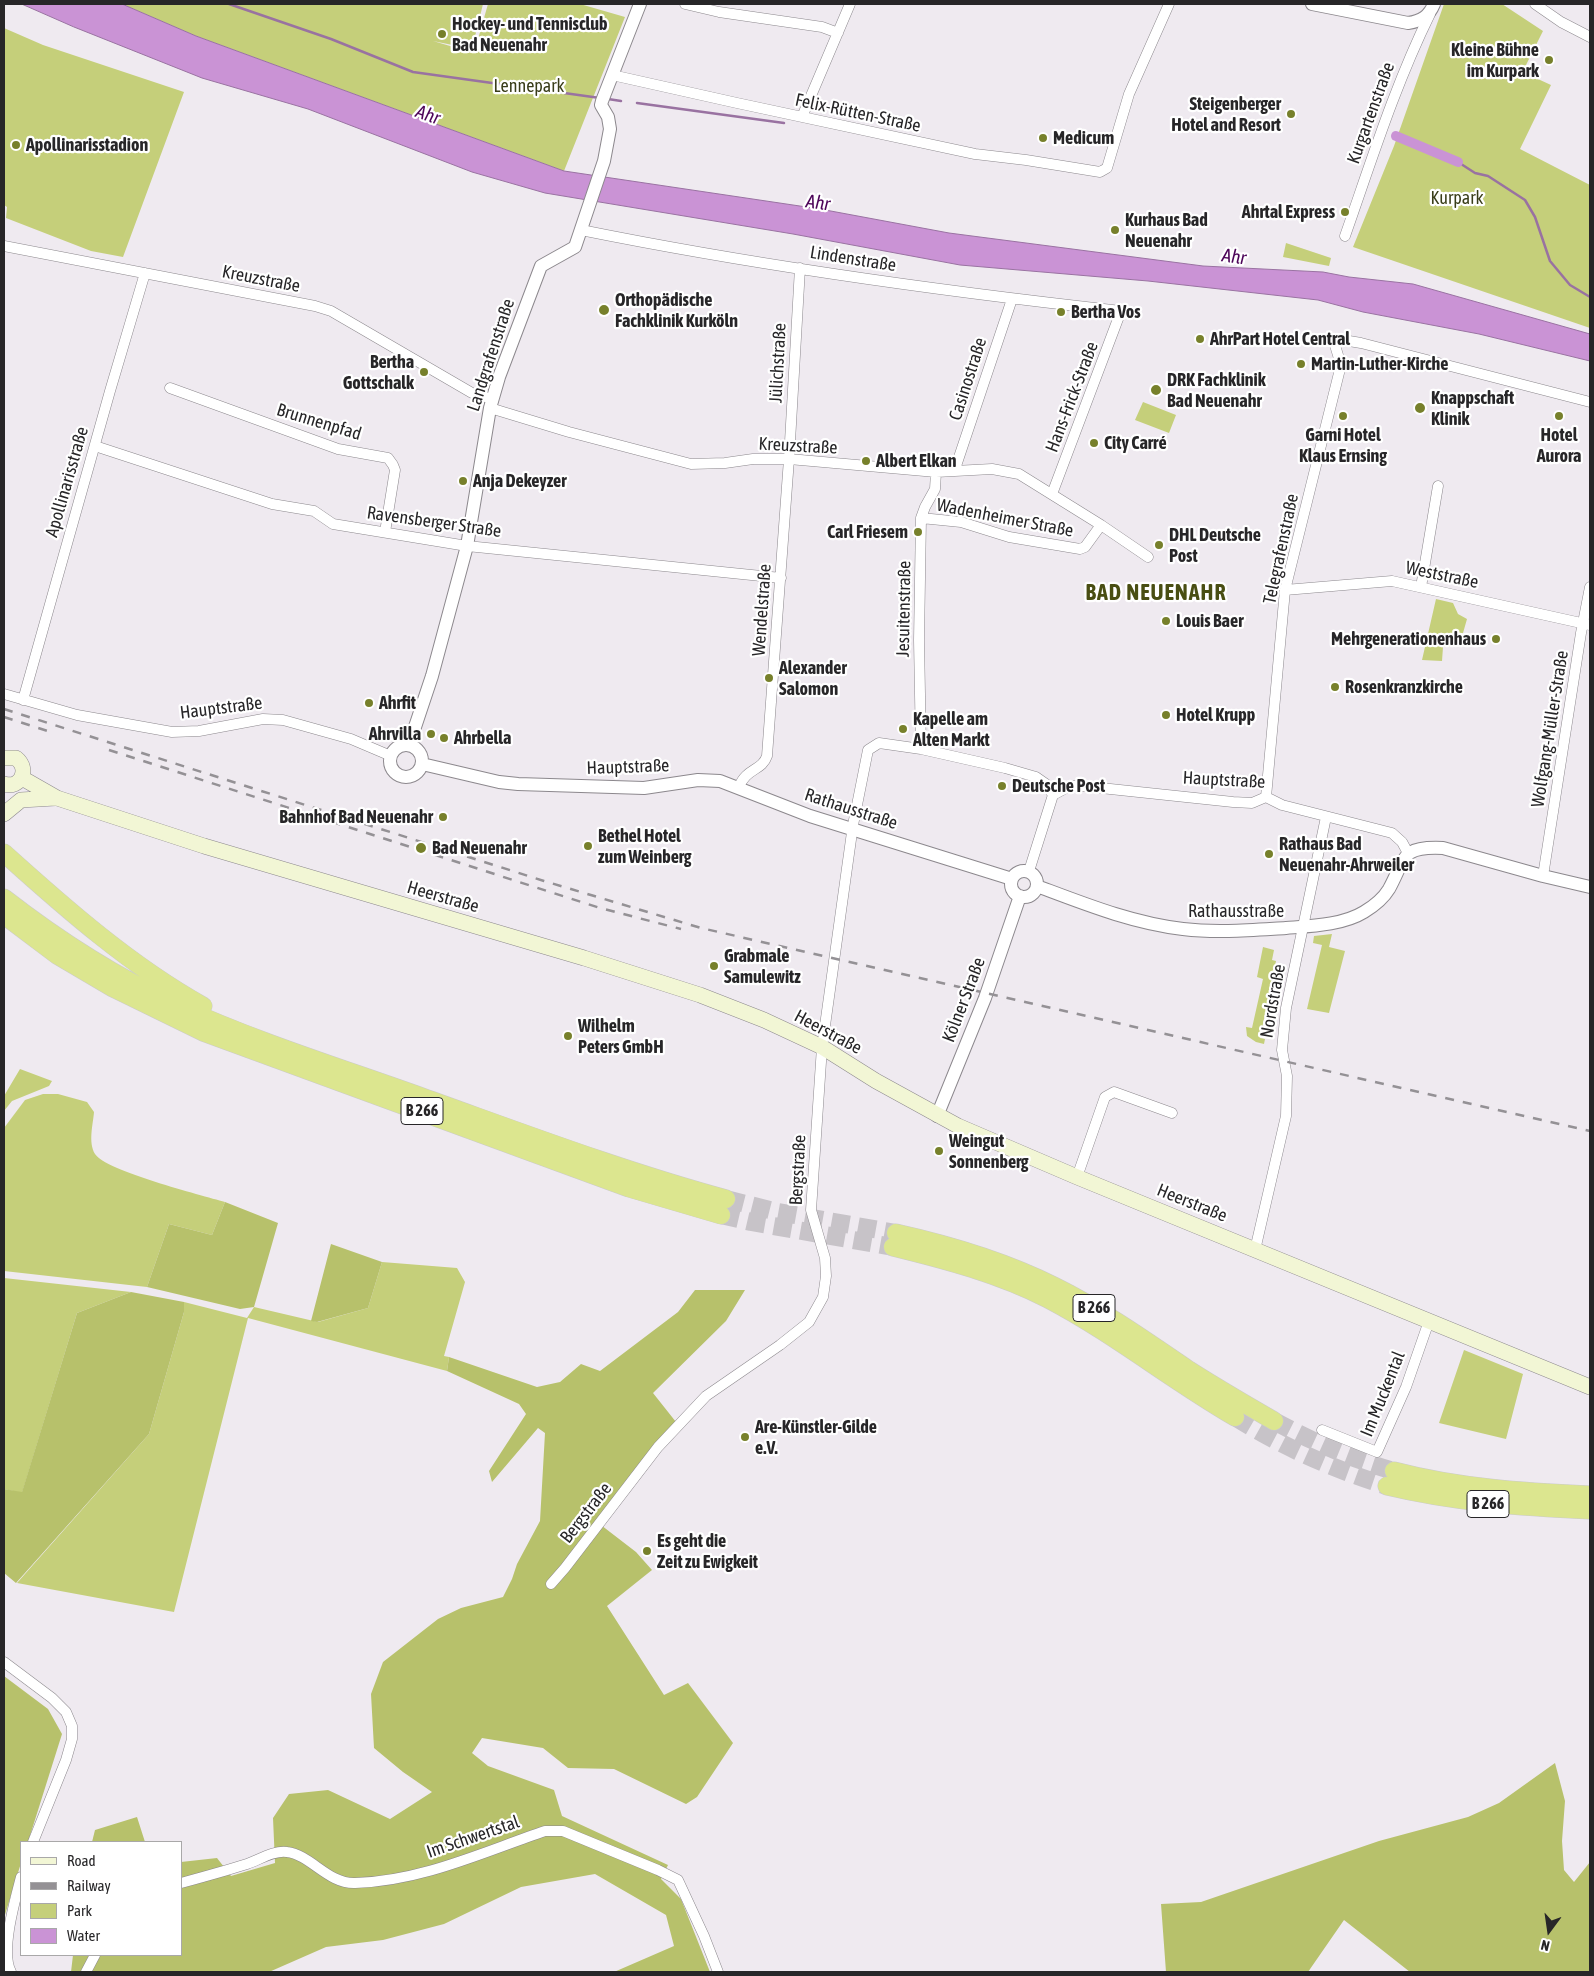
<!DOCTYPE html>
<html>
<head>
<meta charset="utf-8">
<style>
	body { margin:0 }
	#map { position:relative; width:1594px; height:1976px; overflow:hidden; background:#efeaf0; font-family:"Asap Condensed",sans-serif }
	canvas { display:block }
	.frame { position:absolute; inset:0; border:5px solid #272628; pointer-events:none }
	.legend { position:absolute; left:20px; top:1841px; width:162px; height:115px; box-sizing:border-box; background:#fff; border:1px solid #a9a8a9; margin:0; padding:6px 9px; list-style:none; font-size:15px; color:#272628 }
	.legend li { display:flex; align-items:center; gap:10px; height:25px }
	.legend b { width:25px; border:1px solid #a9a8a9 }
	.north { position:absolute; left:1524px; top:1906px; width:50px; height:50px; -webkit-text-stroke:4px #fff; paint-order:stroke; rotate:194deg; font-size:14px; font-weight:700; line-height:20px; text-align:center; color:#272628 }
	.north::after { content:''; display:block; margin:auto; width:18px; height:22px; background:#272628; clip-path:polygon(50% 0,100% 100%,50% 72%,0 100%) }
</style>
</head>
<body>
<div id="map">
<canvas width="1594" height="1976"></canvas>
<div class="frame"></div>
<ul class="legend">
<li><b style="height:6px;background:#f2f6d5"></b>Road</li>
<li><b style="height:6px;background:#949195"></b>Railway</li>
<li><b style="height:14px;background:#c5cf7a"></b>Park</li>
<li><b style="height:14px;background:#ca93d5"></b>Water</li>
</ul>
<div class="north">N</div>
</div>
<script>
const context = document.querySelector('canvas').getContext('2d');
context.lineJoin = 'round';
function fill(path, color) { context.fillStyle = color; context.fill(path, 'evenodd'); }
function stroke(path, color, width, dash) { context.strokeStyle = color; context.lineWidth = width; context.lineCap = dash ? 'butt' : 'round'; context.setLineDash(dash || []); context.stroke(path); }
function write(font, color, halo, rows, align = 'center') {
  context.font = font + ' "Asap Condensed",sans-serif'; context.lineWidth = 4.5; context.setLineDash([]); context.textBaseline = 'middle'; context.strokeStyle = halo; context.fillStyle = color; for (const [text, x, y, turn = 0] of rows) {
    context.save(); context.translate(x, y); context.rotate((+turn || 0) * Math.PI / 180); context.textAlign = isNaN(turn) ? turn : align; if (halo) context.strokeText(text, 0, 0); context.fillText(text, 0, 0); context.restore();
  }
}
fill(new Path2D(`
	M122,4H483L472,49L433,41L474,53L488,4H580L625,17L564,171L196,36Z
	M1444,4H1502L1543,31L1525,67L1527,74L1551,85L1520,149L1590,185V328L1353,247L1394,146Z
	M4,28L43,45L184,92L123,257L91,251L6,218L7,207L4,205Z
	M1286,243L1331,258L1329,266L1283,257Z
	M1143,402L1176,415L1169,433L1135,420Z
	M1436,599L1453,603L1458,614L1467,619L1463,633H1458V643H1450V647H1443L1442,661L1422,660Z
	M1332,934L1329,947L1345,951L1329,1013L1307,1009L1322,945L1313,943L1314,936Z
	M1263,947L1274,950L1272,960L1276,961L1260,1038L1265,1039L1264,1044L1256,1042L1247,1036L1246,1027L1252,1028L1263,979L1257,977Z
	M20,1069L52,1081L49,1086L12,1101L4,1111V1096Z
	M43,1094H58L87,1102L94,1112C93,1125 88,1142 95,1154C106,1171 201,1195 225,1202L212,1235L169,1224L147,1287L4,1271V1128L25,1100Z
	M382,1262L457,1268L465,1282L444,1356L449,1357L447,1371L248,1318L174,1612L17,1583L149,1434L184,1312V1302L247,1318L254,1307L318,1322L368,1308Z
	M4,1278L131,1292L77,1313L22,1493L4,1489Z
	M1464,1350L1523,1374L1506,1439L1439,1423Z`), '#c5cf7a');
fill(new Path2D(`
	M225,1202L278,1223L254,1307L240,1309L147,1287L169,1224L212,1235Z
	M331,1244L382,1262L368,1308L317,1322L311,1321Z
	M695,1290H745L726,1321L653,1393L676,1422L597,1522L636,1552L652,1570L607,1606L664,1695L688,1683L733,1743L697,1797L686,1804L614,1769L568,1768L543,1748L482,1738L472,1753L488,1766L554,1790L562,1816L668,1865L661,1879L681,1899L710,1972H614L674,1946L666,1915L595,1874L521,1887L444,1924L383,1940L326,1947L269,1972H71L73,1955H181V1862L217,1858L231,1876L275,1863L273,1818L289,1794L328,1790L390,1819L432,1792L403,1772L374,1748L371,1694L383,1662L438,1619L461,1608L503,1597L512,1579L517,1564L540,1521L545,1433L538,1428L492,1482L489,1471L526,1414L519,1404L447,1371L449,1357L537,1387L560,1382L581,1364L600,1371L678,1312Z
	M131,1292L184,1302V1312L149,1434L16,1583L4,1573V1489L22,1492L77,1313Z
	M4,1676L48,1709L62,1734L28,1842H21V1863L4,1918Z
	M1555,1763L1565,1801L1562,1841L1564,1870L1574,1882L1590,1862V1972H1410L1344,1920L1308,1972H1166L1161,1904L1201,1902L1379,1841L1468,1817L1499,1803Z
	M137,1817L145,1842H92L95,1830Z`), '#b7c16b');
const water = new Path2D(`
	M22,4H122L196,36L564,171L820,209L949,233L1203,266L1323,272L1349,277L1413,284L1590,334V361L1479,334L1363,312L1318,300L1148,281L960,265L793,234L545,193L472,172L308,109L202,78L74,27Z`);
fill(water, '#ca93d5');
stroke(water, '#9972a1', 1);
stroke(new Path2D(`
	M229,4L331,39L413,72L600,98
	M608,99L621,101
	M637,103L784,123
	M1458,162L1475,173L1488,176L1525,200L1535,217L1550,261L1570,285L1590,297`), '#9972a1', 2.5);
stroke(new Path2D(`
	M1396,136L1458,162`), '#ca93d5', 10);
stroke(new Path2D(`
	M726,1199L778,1212L896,1233
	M721,1215L751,1222L893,1247
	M1235,1417C1283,1447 1333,1469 1387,1486
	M1274,1421C1313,1442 1352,1459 1394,1471`), '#c7c3c8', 18, [18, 9]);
const minor = new Path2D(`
	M685,4L719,12L822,27L838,33
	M1535,4L1561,22L1590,37
	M612,75L737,103L975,154L1026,160L1100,172L1107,168L1129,94L1169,4
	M802,117L850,4
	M581,230C759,266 940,291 1121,311L1052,494
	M1345,236C1371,162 1395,85 1430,14
	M4,246L315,306L331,311L472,393L492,399
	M170,388L338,449L388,458L393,465L395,470L385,532
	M490,408L569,432L691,464L725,463L753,459H789L936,472L992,469L1019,474L1101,525L1148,557
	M95,446L272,504L314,511L333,524L467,546L781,578
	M955,469L1012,299
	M921,518L961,522L1009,537L1080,549L1085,547L1101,525
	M1421,587L1438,486
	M1285,590L1392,581L1590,625
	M4,694L77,715L172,732L199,731L263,719L283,720L351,739L391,756
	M23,700L110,391L145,273
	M921,749L919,640L921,518L925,507L935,489L936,472
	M739,787C746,768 762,771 767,756L789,459L800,268
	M1053,795L1070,786H1082L1233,802L1252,803L1266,797L1282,805L1392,833L1402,842L1408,853
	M1266,797L1285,590L1341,365L1334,342L1349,341L1361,343L1590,402
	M1029,871L1053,795
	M1543,876L1581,633L1590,587
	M1077,1177L1105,1097L1114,1092L1172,1113
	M1255,1250L1286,1116L1287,1076L1282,1050L1286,1008L1326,817
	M1322,1430L1377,1452L1406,1387L1429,1321
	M551,1584L565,1568L658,1447L706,1396L780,1345L809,1322L823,1297L826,1276L825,1258L811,1210L822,1047L853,825L868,750L879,743L921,749L1005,768L1036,777L1046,784L1053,795
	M4,1662L52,1698L66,1712L72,1726V1739L66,1760L33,1842
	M181,1883C203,1877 225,1871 247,1864C259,1860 274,1850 287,1852C311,1855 328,1884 355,1883C422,1881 483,1852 545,1831H563L658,1870L678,1880L704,1936L718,1972
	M11,1972C0,1952 15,1900 21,1877
	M86,1972L95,1955`);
const tertiary = new Path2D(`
	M1312,4L1408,23C1422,21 1429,16 1434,4
	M390 761a16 16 0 1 1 32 0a16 16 0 1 1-32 0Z
	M409,745L432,676L467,546L490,408L499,377L541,266L575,247L604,161L610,129L608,117L601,105L602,101L640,4
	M422,764L499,782L518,784L644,788L698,780L720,781L810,816L1012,879
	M1011 884a13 13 0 1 1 26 0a13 13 0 1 1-26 0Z
	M1037,886C1085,904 1132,923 1183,929C1217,933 1252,930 1286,928C1311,926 1343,925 1364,912C1374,906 1383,899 1389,889C1406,858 1400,846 1443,848L1543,876L1590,887
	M937,1116L985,998L1020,896`);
const secondary = new Path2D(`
	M4,758H16C30,769 21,789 4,784
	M22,778L57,798L204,846L584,958L700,995L764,1020L822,1047L876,1081L958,1126L1077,1177L1590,1387
	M4,814L21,800L55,798`);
const trunk = new Path2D(`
	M4,853C65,908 131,966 203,1006
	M4,898C58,940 116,977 178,1006C257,1042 341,1068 422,1097C523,1133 623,1171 726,1199
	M4,915L57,955L113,988L203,1032L629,1188L721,1215
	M896,1233C950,1245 1004,1261 1054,1286C1101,1309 1145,1340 1189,1370C1217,1388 1245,1404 1274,1421
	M893,1247C946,1260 999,1274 1048,1299C1113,1333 1171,1380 1235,1417
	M1394,1471C1459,1488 1524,1492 1590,1495
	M1387,1486C1454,1502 1521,1507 1590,1510`);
stroke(minor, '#8c888d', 11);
stroke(tertiary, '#8c888d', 14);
stroke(secondary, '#8c888d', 16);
stroke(trunk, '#cbcbcb', 19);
stroke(minor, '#fff', 10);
stroke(tertiary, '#fff', 12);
stroke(secondary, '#f2f6d5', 15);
stroke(trunk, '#dce68f', 18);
stroke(new Path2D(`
	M4,709L544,881L701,928L1590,1131
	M4,717L54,733
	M109,750L600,908L681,929`), '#949195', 2.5, [9, 9]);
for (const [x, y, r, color] of [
	[442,34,5,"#77802b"],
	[1549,60,5,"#77802b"],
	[1291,114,5,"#77802b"],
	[1043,138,5,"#77802b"],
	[16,145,5,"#77802b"],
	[1345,212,5,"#77802b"],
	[1115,230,5,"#77802b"],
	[604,310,6,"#77802b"],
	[1061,312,5,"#77802b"],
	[1200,339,5,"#77802b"],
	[1301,364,5,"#77802b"],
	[424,372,5,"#77802b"],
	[1156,390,6,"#77802b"],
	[1420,408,6,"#77802b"],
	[1343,416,5,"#77802b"],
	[1559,416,5,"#77802b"],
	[1094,443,5,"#77802b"],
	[866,461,5,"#77802b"],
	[463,481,5,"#77802b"],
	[918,532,5,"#77802b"],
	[1159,545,5,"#77802b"],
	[1166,621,5,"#77802b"],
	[1496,639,5,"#77802b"],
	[769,678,5,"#77802b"],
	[1335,687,5,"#77802b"],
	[369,703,5,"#77802b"],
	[1166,715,5,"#77802b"],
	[903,729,5,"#77802b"],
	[431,734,5,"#77802b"],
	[444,738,5,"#77802b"],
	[1002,786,5,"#77802b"],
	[443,817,5,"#77802b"],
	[588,846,5,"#77802b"],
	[421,848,6,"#77802b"],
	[1269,854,5,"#77802b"],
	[714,966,5,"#77802b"],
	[568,1036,5,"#77802b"],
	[939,1151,5,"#77802b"],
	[745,1437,5,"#77802b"],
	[647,1551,5,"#77802b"]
]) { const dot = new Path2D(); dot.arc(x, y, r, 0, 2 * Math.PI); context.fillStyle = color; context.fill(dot); stroke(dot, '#fff', 2); }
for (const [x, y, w] of [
	[422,1111,42],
	[1094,1308,42],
	[1488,1504,42]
]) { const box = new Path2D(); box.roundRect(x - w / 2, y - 13.5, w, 27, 4); context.fillStyle = '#fff'; context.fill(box); stroke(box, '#272628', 1); }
write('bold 16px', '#272628', null, [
	["B 266",422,1111],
	["B 266",1094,1308],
	["B 266",1488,1504]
]);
write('bold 18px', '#272628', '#fff', [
	["Hockey- und Tennisclub",452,24],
	["Bad Neuenahr",452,45],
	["Kleine Bühne",1539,50,"right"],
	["im Kurpark",1539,71,"right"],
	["Steigenberger",1281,104,"right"],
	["Hotel and Resort",1281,125,"right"],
	["Medicum",1053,138],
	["Apollinarisstadion",26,145],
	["Ahrtal Express",1335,212,"right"],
	["Kurhaus Bad",1125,220],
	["Neuenahr",1125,241],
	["Orthopädische",615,300],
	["Fachklinik Kurköln",615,321],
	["Bertha Vos",1071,312],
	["AhrPart Hotel Central",1210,339],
	["Bertha",414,362,"right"],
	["Gottschalk",414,383,"right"],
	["Martin-Luther-Kirche",1311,364],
	["DRK Fachklinik",1167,380],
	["Bad Neuenahr",1167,401],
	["Knappschaft",1431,398],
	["Klinik",1431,419],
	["Garni Hotel",1343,435,"center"],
	["Klaus Ernsing",1343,456,"center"],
	["Hotel",1559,435,"center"],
	["Aurora",1559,456,"center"],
	["City Carré",1104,443],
	["Albert Elkan",876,461],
	["Anja Dekeyzer",473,481],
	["Carl Friesem",908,532,"right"],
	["DHL Deutsche",1169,535],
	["Post",1169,556],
	["Louis Baer",1176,621],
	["Mehrgenerationenhaus",1486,639,"right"],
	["Alexander",779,668],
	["Salomon",779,689],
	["Rosenkranzkirche",1345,687],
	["Ahrfit",379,703],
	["Hotel Krupp",1176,715],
	["Kapelle am",913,719],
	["Alten Markt",913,740],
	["Ahrvilla",421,734,"right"],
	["Ahrbella",454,738],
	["Deutsche Post",1012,786],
	["Bahnhof Bad Neuenahr",433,817,"right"],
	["Bethel Hotel",598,836],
	["zum Weinberg",598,857],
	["Rathaus Bad",1279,844],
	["Neuenahr-Ahrweiler",1279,865],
	["Bad Neuenahr",432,848],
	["Grabmale",724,956],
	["Samulewitz",724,977],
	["Wilhelm",578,1026],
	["Peters GmbH",578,1047],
	["Weingut",949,1141],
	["Sonnenberg",949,1162],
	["Are-Künstler-Gilde",755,1427],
	["e.V.",755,1448],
	["Es geht die",657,1541],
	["Zeit zu Ewigkeit",657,1562]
], 'left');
write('18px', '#393d19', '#fff', [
	["Lennepark",529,86],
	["Kurpark",1457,198]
]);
write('18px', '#272628', '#fff', [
	["Felix-Rütten-Straße",858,113,12],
	["Kurgartenstraße",1371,113,-70],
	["Lindenstraße",853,259,9],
	["Kreuzstraße",261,279,11],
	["Landgrafenstraße",491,355,-72],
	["Jülichstraße",778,363,-87],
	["Casinostraße",968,379,-72],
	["Hans-Frick-Straße",1072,397,-69],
	["Brunnenpfad",319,422,17],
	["Kreuzstraße",798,446,3],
	["Apollinarisstraße",67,482,-74],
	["Wadenheimer Straße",1005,518,11],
	["Ravensberger Straße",434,522,8],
	["Telegrafenstraße",1281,549,-78],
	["Weststraße",1442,575,12],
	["Jesuitenstraße",904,609,-89],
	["Wendelstraße",762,610,-86],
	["Hauptstraße",221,708,-7],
	["Wolfgang-Müller-Straße",1550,729,-81],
	["Hauptstraße",628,767,-2],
	["Hauptstraße",1224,780,3],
	["Rathausstraße",851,809,18],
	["Heerstraße",443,897,16],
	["Rathausstraße",1236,911],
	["Kölner Straße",964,1000,-69],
	["Nordstraße",1273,1001,-80],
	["Heerstraße",828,1032,28],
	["Bergstraße",798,1170,-87],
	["Heerstraße",1192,1203,22],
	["Im Muckental",1383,1394,-68],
	["Bergstraße",586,1513,-52],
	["Im Schwertstal",473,1837,-19]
]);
write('italic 19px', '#4d0559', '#fff', [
	["Ahr",428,115,20],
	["Ahr",818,203,8],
	["Ahr",1234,257,8]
]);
context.letterSpacing = '1px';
write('bold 22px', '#494e13', '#fff', [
	["BAD NEUENAHR",1156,593]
]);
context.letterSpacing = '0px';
</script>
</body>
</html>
